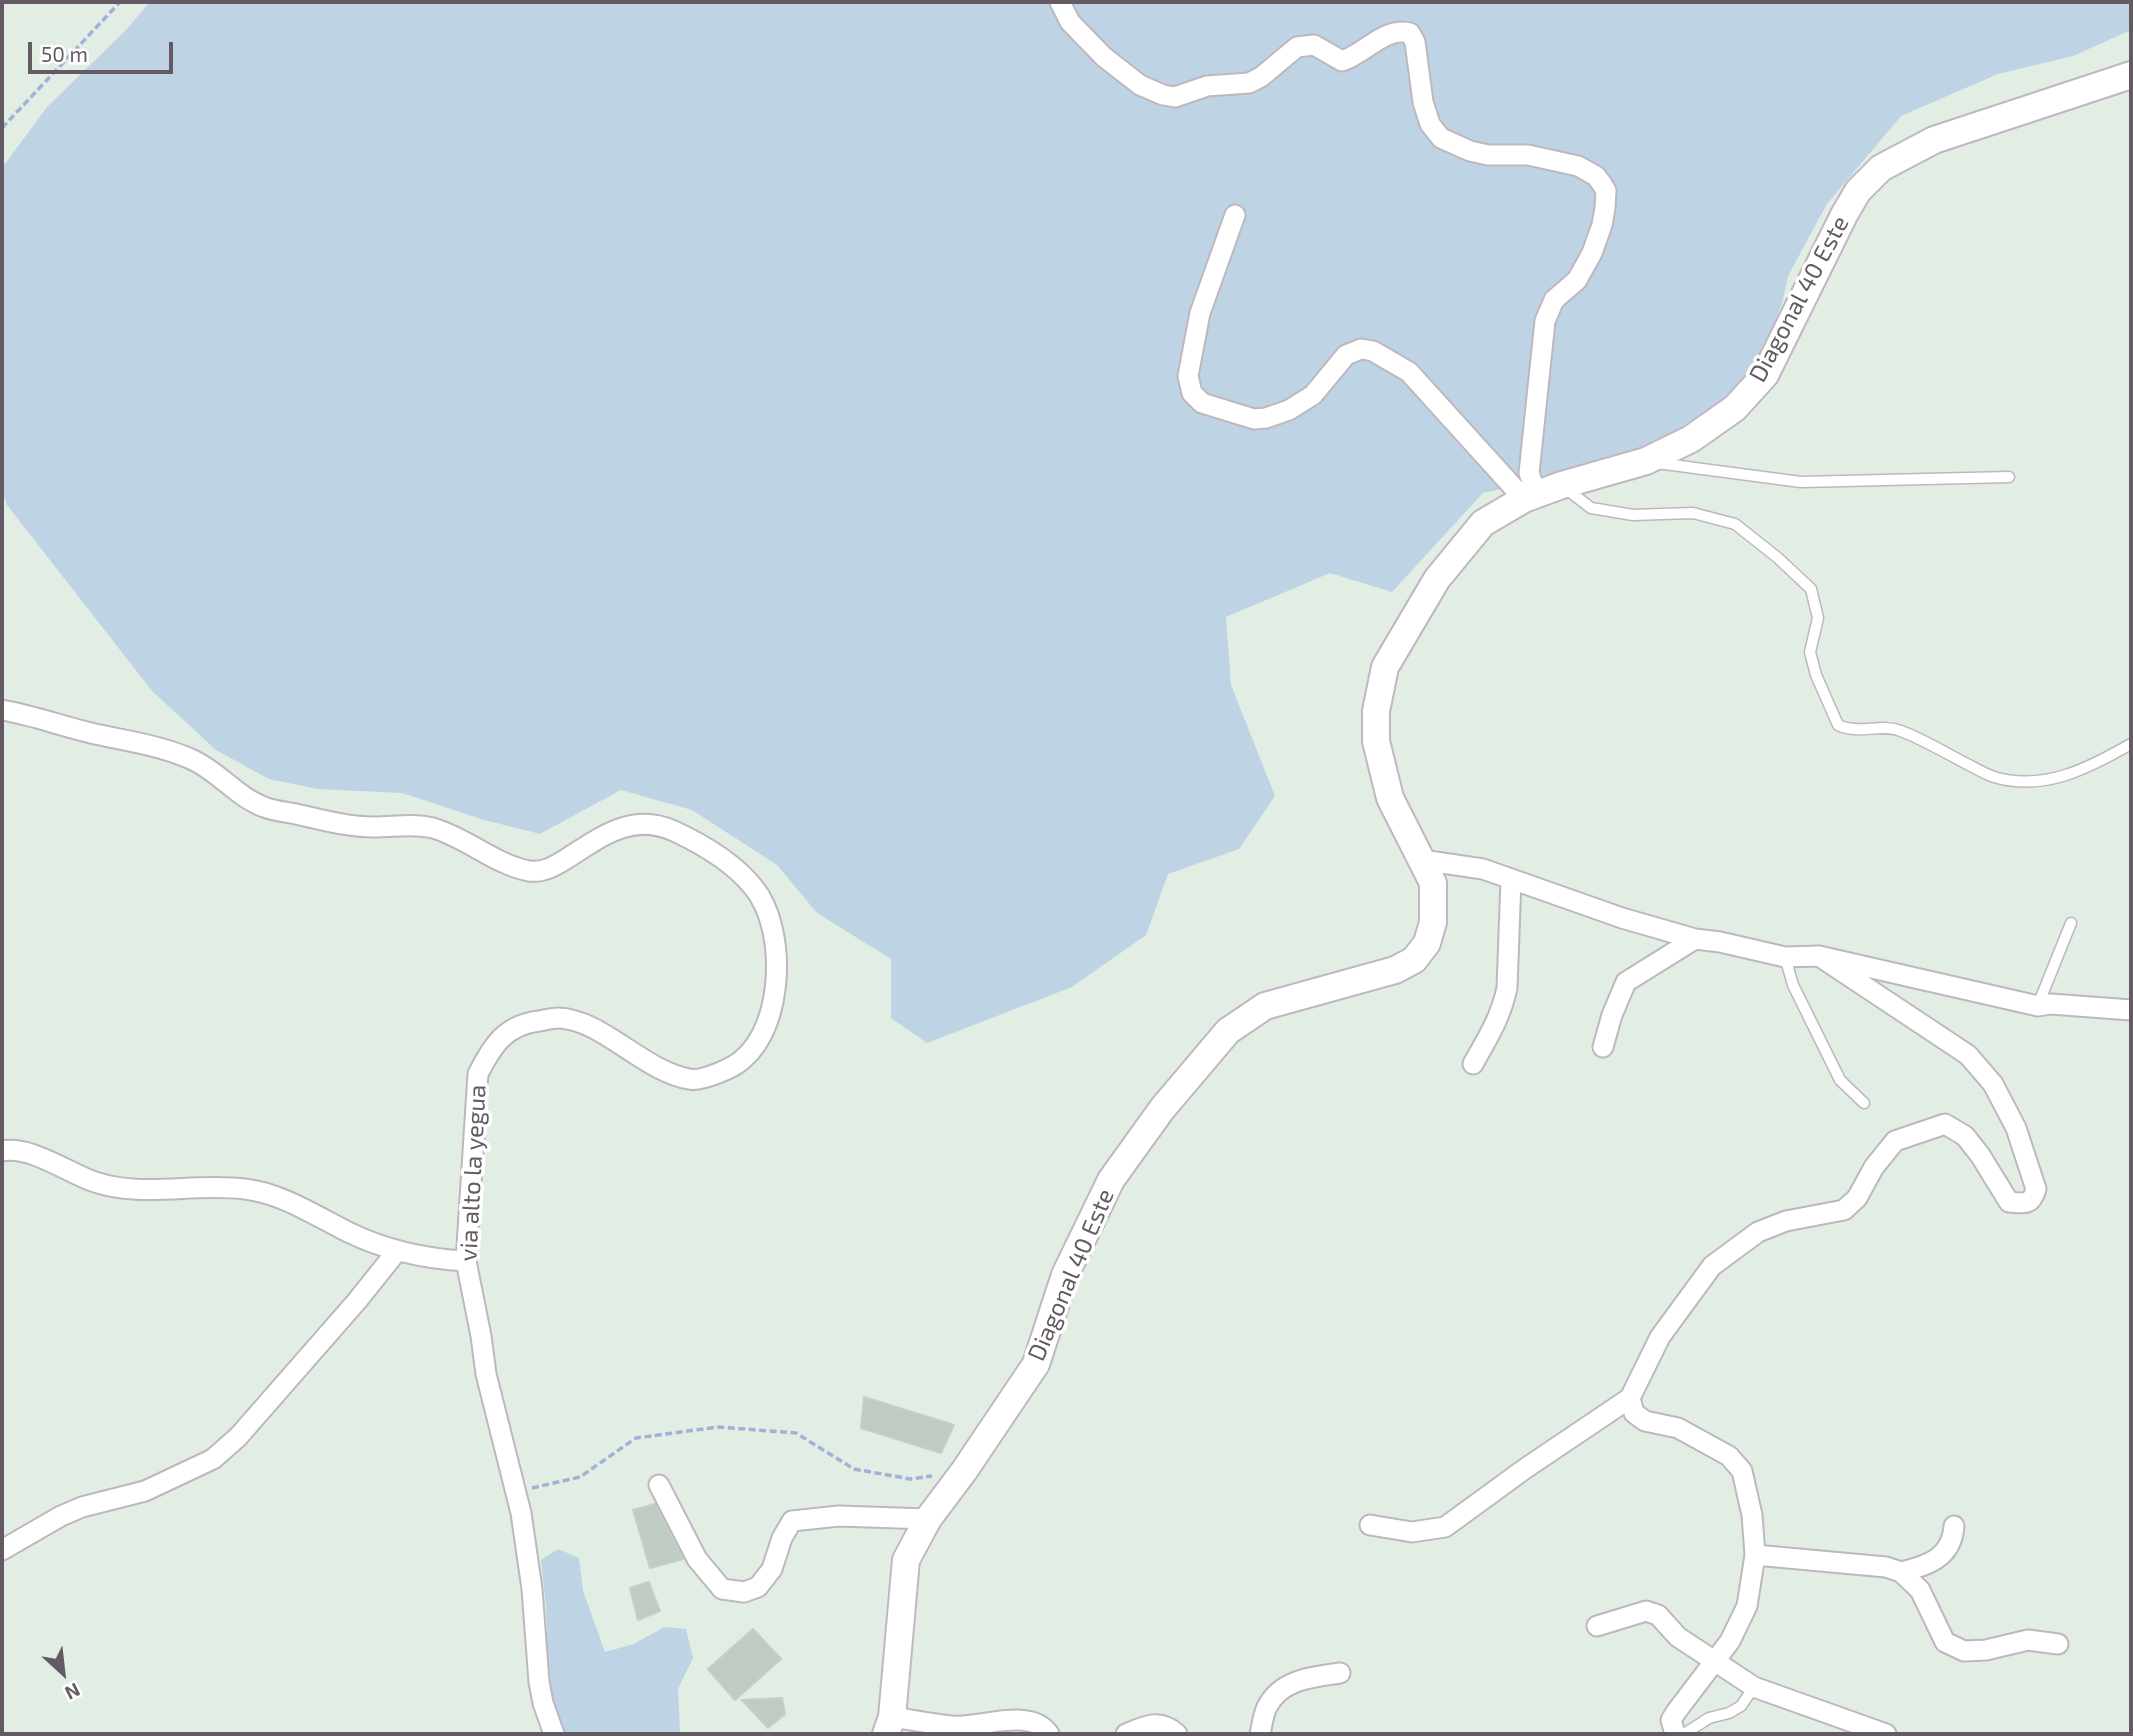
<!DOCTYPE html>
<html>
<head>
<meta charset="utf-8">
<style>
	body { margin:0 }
	#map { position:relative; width:2133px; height:1736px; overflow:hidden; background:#e2ede4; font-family:"Exo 2",sans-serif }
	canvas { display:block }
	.frame { position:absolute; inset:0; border:4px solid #635a63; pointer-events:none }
	.north { position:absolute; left:28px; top:1638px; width:70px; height:70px; -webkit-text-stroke:5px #fff; paint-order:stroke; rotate:153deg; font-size:19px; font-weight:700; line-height:28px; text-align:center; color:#635a63 }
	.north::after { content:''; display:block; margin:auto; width:24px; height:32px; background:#635a63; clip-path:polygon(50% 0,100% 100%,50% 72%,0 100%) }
	.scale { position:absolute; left:28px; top:42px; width:145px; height:32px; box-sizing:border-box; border:4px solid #635a63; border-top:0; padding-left:9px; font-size:21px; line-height:24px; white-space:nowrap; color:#635a63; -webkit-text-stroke:5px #fff; paint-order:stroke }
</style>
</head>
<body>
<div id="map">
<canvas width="2133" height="1736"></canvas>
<div class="frame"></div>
<div class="north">N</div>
<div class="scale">50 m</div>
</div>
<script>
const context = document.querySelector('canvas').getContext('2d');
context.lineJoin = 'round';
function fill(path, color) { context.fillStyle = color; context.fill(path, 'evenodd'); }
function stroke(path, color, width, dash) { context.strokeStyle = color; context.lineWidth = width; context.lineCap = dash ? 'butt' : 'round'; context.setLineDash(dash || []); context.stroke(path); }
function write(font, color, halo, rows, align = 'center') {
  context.font = font + ' "Exo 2",sans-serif'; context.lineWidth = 7; context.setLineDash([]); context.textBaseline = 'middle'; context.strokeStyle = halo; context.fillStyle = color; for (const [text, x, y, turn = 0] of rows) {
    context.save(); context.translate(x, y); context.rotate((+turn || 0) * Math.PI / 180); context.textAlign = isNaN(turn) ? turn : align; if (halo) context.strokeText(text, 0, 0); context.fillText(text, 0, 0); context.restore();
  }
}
fill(new Path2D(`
	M150,2H2131V30L2073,56L1998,74L1901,116L1827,204L1788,276L1782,303L1761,361L1719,403L1641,453L1586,471L1483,493L1392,592L1330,573L1226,617L1231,685L1275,796L1239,849L1168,874L1146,935L1072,987L927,1043L891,1018V959L817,913L777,865L692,810L621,790L540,834L481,819L402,793L318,789L269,779L216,750L152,691L7,505L2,491V168L47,107L126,30Z
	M558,1549L579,1558L583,1591L605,1652L634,1644L664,1627L686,1629L693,1658L678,1689L680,1734H562L549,1704L546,1608L541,1560Z`), '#bed4e5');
const building = new Path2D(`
	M864,1397L954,1425L941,1453L861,1428Z
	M655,1504L683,1559L650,1568L633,1510Z
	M649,1582L660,1611L638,1620L630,1588Z
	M753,1629L781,1659L735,1700L708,1669Z
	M782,1698L785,1714L768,1728L742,1700Z`);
fill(building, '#c0cbc1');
stroke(building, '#c0d2c2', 2);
const lane = new Path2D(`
	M1657,463L1801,482L2009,477
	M1565,488L1591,508L1633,515L1693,513L1735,524L1778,558L1811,589L1818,618L1810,652L1816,675L1838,725C1858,735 1881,723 1901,731C1925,740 1947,754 1969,765C1977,769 1985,774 1994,777C2044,792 2089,768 2131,744
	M1785,957L1793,985L1840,1080L1864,1103
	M2038,1005L2071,923
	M1684,1734L1709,1718L1729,1713L1741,1706L1754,1687`);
const street = new Path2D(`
	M1060,2L1070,22L1104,57L1140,85L1163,95L1175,97L1207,86L1249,83L1261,77L1297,47L1314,45L1342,61C1365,54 1385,26 1410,33L1415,42L1423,102L1430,124L1441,138L1470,151L1488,155H1528L1578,166L1596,176L1602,184L1606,191L1605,208L1602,225L1592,253L1577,280L1554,300L1545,321L1529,473L1536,493
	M1235,215L1200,313L1188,376L1192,393L1202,403L1254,419L1266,418L1289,410L1313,395L1346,355L1361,349L1373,351L1409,372L1524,499
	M2,710C32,715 61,726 91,733C125,741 161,745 193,760C219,772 237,797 264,807C274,811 286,812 296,814C322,820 348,827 374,827C394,827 413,823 433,828C467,838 494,864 529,871C543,873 555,866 566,859C601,837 631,812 674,831C702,844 735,864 754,888C787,929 784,1025 743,1059C734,1068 701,1082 689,1079C643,1071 602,1019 558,1018C552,1018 545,1020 539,1021C505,1025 492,1046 478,1074L466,1261L481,1336L486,1374L521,1513L532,1589L539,1682L543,1703L554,1734
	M1422,860L1483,869L1622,918L1695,939L1720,942L1785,957L1819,956L2038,1006L2051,1004L2131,1010
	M1603,1047L1612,1015L1626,982L1695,939
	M1473,1064C1487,1039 1501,1017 1507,988L1511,879
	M2,1151C31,1146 65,1171 92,1181C141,1199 195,1182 245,1189C281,1193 316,1216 348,1232C385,1250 425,1259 466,1261
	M659,1485L697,1559L722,1589L744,1592L758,1587L772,1569L782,1538L792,1521L839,1516L928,1519
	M1370,1525L1412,1532L1445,1527L1526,1468L1630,1398
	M2,1550L61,1516L82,1507L145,1491L213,1459L238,1437L357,1301L397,1251
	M1755,1555L1886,1567L1901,1572L1920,1590L1945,1642L1964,1651L1986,1650L2028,1640L2058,1644
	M1901,1572C1927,1566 1952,1558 1954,1526
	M1597,1626L1646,1611L1658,1615L1678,1637L1754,1687L1886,1734
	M892,1717C912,1720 932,1724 951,1726C979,1729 1030,1706 1049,1734
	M1126,1734C1145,1726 1160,1718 1177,1734
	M1260,1734C1262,1726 1263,1715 1267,1707C1281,1679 1313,1677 1340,1673
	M1675,1734L1671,1720L1676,1712L1730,1641L1747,1606L1755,1555L1752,1515L1742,1471L1729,1456L1678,1428L1645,1421L1634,1413L1630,1398L1660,1337L1712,1266L1758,1232L1786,1221L1844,1210L1857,1198L1874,1167L1895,1141L1945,1124L1965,1136L1980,1155L2009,1202C2025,1203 2031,1206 2036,1189L2016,1128L1993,1084L1968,1055L1819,956`);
const secondary = new Path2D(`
	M886,1734L892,1717L906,1560L928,1519L964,1471L1036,1364L1065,1275L1111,1180L1162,1109L1228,1031L1265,1006L1395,970L1414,960L1427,943L1433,922V883L1390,798L1376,741V711L1385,667L1437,579L1483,523L1524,499L1562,485L1646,461L1691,439L1735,408L1765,375L1844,215L1858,191L1881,168L1934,140L2131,75`);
stroke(lane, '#beb7be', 13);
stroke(street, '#beb7be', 23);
stroke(secondary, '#c1b7c0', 30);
stroke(new Path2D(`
	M2,128L120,2
	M532,1488L580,1477L636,1438L718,1427L796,1433L854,1469L910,1479L932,1476`), '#a1b1d7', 3.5, [7, 3.5]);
stroke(lane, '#fff', 10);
stroke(street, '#fff', 19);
stroke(secondary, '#fff', 26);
write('24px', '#635a63', '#fff', [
	["Diagonal 40 Este",1799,299,-62],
	["via alto la yegua",473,1173,-87],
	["Diagonal 40 Este",1071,1275,-67]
]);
</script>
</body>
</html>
